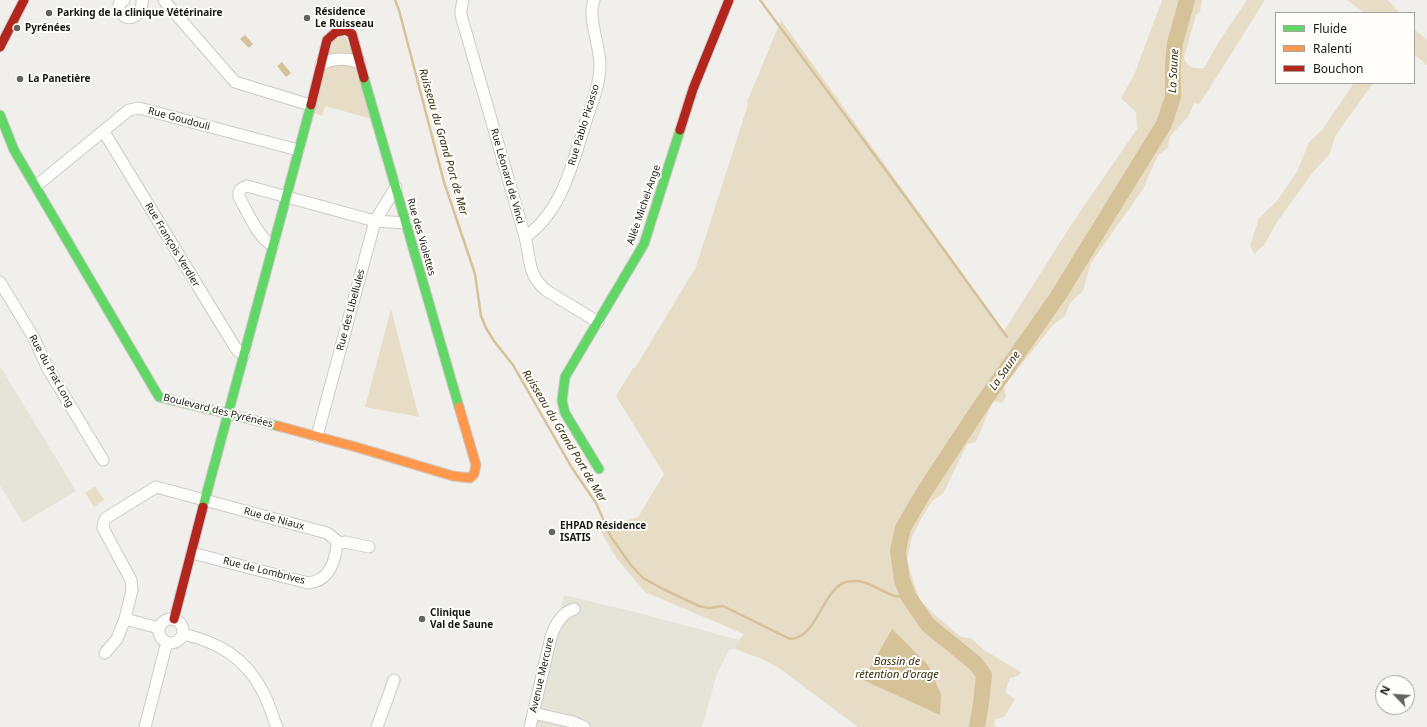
<!DOCTYPE html>
<html>
<head>
<meta charset="utf-8">
<style>
	body { margin:0 }
	#map { position:relative; width:1427px; height:727px; overflow:hidden; background:#f1efeb; font-family:"Noto Sans",sans-serif }
	canvas { display:block }
	.legend { position:absolute; left:1275px; top:12px; width:140px; height:72px; box-sizing:border-box; background:#fffefa; border:1px solid #a3a29e; margin:0; padding:5px 7px; list-style:none; font-size:12px; color:#181714 }
	.legend li { display:flex; align-items:center; gap:8px; height:20px }
	.legend b { width:20px; border:1px solid #a3a29e }
	.north { position:absolute; left:1375px; top:675px; width:40px; height:40px; box-sizing:border-box; background:#fffefa; border:1px solid #a3a29e; border-radius:50%; rotate:295deg; font-size:11px; font-weight:700; line-height:16px; text-align:center; color:#181714 }
	.north::after { content:''; display:block; margin:auto; width:14px; height:18px; background:#64635f; clip-path:polygon(50% 0,100% 100%,50% 72%,0 100%) }
</style>
</head>
<body>
<div id="map">
<canvas width="1427" height="727"></canvas>
<ul class="legend">
<li><b style="height:5px;background:#63d668"></b>Fluide</li>
<li><b style="height:5px;background:#ff974d"></b>Ralenti</li>
<li><b style="height:5px;background:#b3261e"></b>Bouchon</li>
</ul>
<div class="north">N</div>
</div>
<script>
const context = document.querySelector('canvas').getContext('2d');
context.lineJoin = 'round';
function fill(path, color) { context.fillStyle = color; context.fill(path, 'evenodd'); }
function stroke(path, color, width, dash) { context.strokeStyle = color; context.lineWidth = width; context.lineCap = dash ? 'butt' : 'round'; context.setLineDash(dash || []); context.stroke(path); }
function write(font, color, halo, rows, align = 'center') {
  context.font = font + ' "Noto Sans",sans-serif'; context.lineWidth = 4; context.setLineDash([]); context.textBaseline = 'middle'; context.strokeStyle = halo; context.fillStyle = color; for (const [text, x, y, turn = 0] of rows) {
    context.save(); context.translate(x, y); context.rotate((+turn || 0) * Math.PI / 180); context.textAlign = isNaN(turn) ? turn : align; if (halo) context.strokeText(text, 0, 0); context.fillText(text, 0, 0); context.restore();
  }
}
fill(new Path2D(`
	M0,366L76,491L23,523L0,485Z
	M564,595L639,613L739,640L735,649L729,650L717,674L702,727H534Z`), '#e6e3d9');
fill(new Path2D(`
	M1162,0H1202L1200,12L1196,15L1184,58C1188,68 1194,69 1204,68L1218,43L1247,0H1265L1209,89L1199,104L1194,103L1188,117L1170,136L1168,148L1158,155L1143,189L1091,263L1083,291L1070,303L1065,316L1053,325L1004,386L1006,397L1002,403L993,401L976,442L967,444L943,494L932,501L922,517L912,537L907,559L912,577L920,600L935,615L961,637L971,638L984,650L1021,672L1018,676L1010,678L1005,692L1015,699L1004,717L996,719L994,724L997,727H858L779,668L762,659L735,649L739,640L744,634L645,592L617,559L598,527L614,525L638,517L664,474L616,396L633,368H635L696,267L748,104L747,102L781,20L1004,331L1071,225L1137,129L1136,112L1121,98L1134,75Z
	M1347,0H1388L1400,13H1365Z
	M1414,29L1427,40V65L1414,54Z
	M344,34L354,56L343,53L329,57L331,42Z
	M335,63L351,65L355,68L372,119L325,106L322,116L312,112L324,71L330,66Z
	M1354,83H1373L1336,135L1329,155L1314,171L1277,222L1264,245L1254,254L1250,246L1259,218L1276,202L1297,172L1309,142L1322,130Z
	M391,309L419,417L365,407Z
	M95,486L104,500L94,507L85,493Z`), '#e7ddc7');
fill(new Path2D(`
	M245,35L253,44L249,48L240,39Z
	M282,62L291,73L286,77L277,66Z
	M892,629L928,665L941,694L940,715L863,680Z`), '#d6c298');
stroke(new Path2D(`
	M395,0L399,10L444,182L475,274L481,316L486,328L494,341L513,365L572,468L596,503L611,537L630,564L643,578L663,589L699,606L709,608L723,606L790,639C818,638 822,589 846,582C867,577 877,591 895,596C899,597 904,596 908,596
	M760,0L907,199L1007,337
	M1014,347L1018,352`), '#d6c298', 2.5);
stroke(new Path2D(`
	M977,727L981,703L984,675L975,663L928,625L908,596L902,580L898,551L903,528L924,492L980,407L1058,296L1164,124L1173,97V63L1175,43L1187,0`), '#d6c298', 16);
const street = new Path2D(`
	M124,0L119,4C120,26 144,19 142,0
	M164,0L167,4L235,82L310,105
	M463,0L461,10V15L525,237C531,260 527,275 547,291L598,322
	M321,64C334,58 346,57 360,63
	M104,132L235,347L239,352L244,354
	M36,186L129,110L139,108L298,150
	M525,237C562,212 573,162 586,121C592,103 600,84 600,65C600,45 587,17 594,0
	M273,245C260,242 246,209 239,197C238,190 241,188 247,186L375,221L406,223
	M0,282L34,338L47,367L103,460
	M317,436L375,221L396,187
	M337,544L345,542L369,547
	M192,553L308,583C329,581 335,563 337,544
	M159 631a12 12 0 1 1 24 0a12 12 0 1 1-24 0Z
	M159,628L125,619L132,590L131,580L103,528L104,522L106,518L156,487L327,533L336,540L337,544
	M183,634C218,642 246,658 263,692C269,703 272,716 277,727
	M105,653L117,639L125,619
	M533,713L573,722L584,727
	M145,727L167,642
	M377,727L394,680
	M530,727L551,637C555,625 561,613 574,609`);
const fast = new Path2D(`
	M364,78L459,407
	M0,115L14,150L159,397L278,426
	M599,469L565,413L562,401L565,377L644,244L680,130
	M203,507L311,105`);
const slow = new Path2D(`
	M278,426L356,447L453,476L470,478L474,474L476,465L459,407`);
const jam = new Path2D(`
	M0,47L24,0
	M311,105L327,40L336,32L346,30L352,34L364,78
	M680,130L693,89L729,0
	M174,619L203,507`);
stroke(street, '#cdcbc8', 13);
stroke(fast, '#cdcbc8', 11);
stroke(slow, '#cdcbc8', 11);
stroke(jam, '#cdcbc8', 11);
stroke(street, '#fdfdfc', 11);
stroke(fast, '#63d668', 9);
stroke(slow, '#ff974d', 9);
stroke(jam, '#b3261e', 9);
for (const [x, y, r, color] of [
	[49,13,4,"#64635f"],
	[307,18,4,"#64635f"],
	[17,28,4,"#64635f"],
	[20,79,4,"#64635f"],
	[552,532,4,"#64635f"],
	[422,619,4,"#64635f"]
]) { const dot = new Path2D(); dot.arc(x, y, r, 0, 2 * Math.PI); context.fillStyle = color; context.fill(dot); stroke(dot, '#fffefa', 1.5); }
write('bold 10px', '#181714', '#fffefa', [
	["Résidence",315,12],
	["Le Ruisseau",315,24],
	["Parking de la clinique Vétérinaire",57,13],
	["Pyrénées",25,28],
	["La Panetière",28,79],
	["EHPAD Résidence",560,526],
	["ISATIS",560,538],
	["Clinique",430,613],
	["Val de Saune",430,625]
], 'left');
write('10px', '#181714', '#fffefa', [
	["Rue Goudouli",179,119,15],
	["Rue Pablo Picasso",584,125,-73],
	["Rue Léonard de Vinci",507,176,74],
	["Allée Michel-Ange",644,205,-71],
	["Rue des Violettes",421,237,74],
	["Rue François Verdier",172,245,59],
	["Rue des Libellules",351,310,-75],
	["Rue du Prat Long",51,371,61],
	["Boulevard des Pyrénées",218,411,14],
	["Rue de Niaux",274,519,15],
	["Rue de Lombrives",264,571,14],
	["Avenue Mercure",542,675,-77]
]);
write('italic 11px', '#362b0f', '#fffefa', [
	["La Saune",1174,71,-87],
	["Ruisseau du Grand Port de Mer",443,142,74],
	["La Saune",1005,371,-55],
	["Ruisseau du Grand Port de Mer",564,436,59],
	["Bassin de",897,662],
	["rétention d'orage",897,675]
]);
</script>
</body>
</html>
